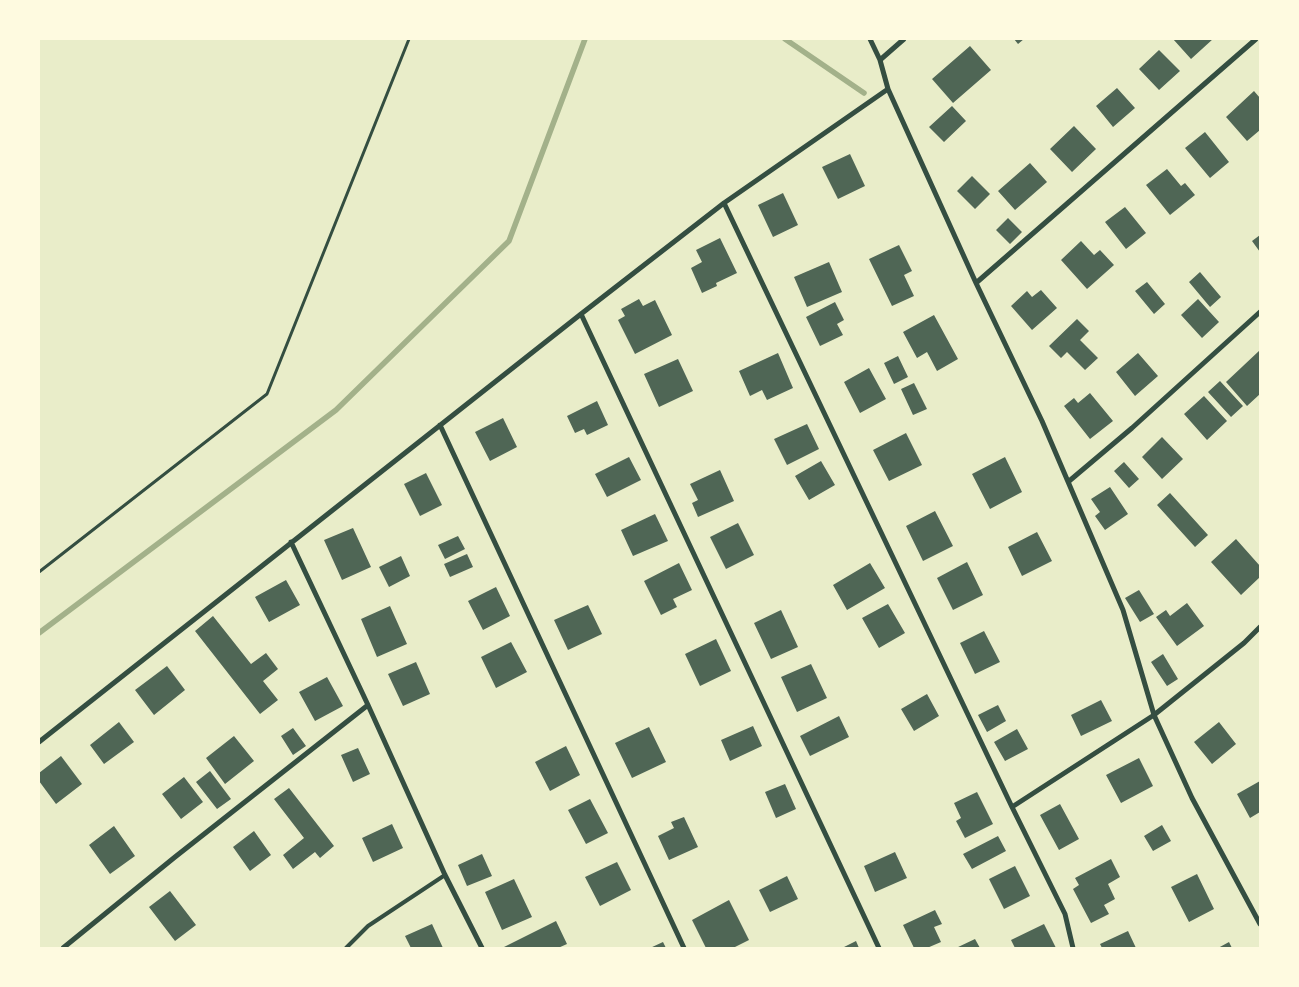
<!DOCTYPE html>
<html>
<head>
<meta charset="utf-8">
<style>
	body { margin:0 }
	#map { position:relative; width:1299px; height:987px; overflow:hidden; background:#e9edc9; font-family:Overpass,sans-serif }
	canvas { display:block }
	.frame { position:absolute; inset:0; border:40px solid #fefae0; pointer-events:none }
</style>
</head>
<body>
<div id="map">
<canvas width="1299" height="987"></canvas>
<div class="frame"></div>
</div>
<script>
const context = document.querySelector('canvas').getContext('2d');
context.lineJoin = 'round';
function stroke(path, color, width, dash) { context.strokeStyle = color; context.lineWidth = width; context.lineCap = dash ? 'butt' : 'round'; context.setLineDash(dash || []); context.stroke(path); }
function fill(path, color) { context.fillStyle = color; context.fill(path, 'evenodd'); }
stroke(new Path2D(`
	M785,39L864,93
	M39,633L336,410L509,241L585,39`), '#a3b18a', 5.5);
fill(new Path2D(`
	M1014,39H1024L1018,44Z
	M1173,39H1213L1191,59Z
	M970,46L991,70L953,103L932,79Z
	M1159,50L1180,71L1159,90L1139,69Z
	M1117,88L1135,108L1113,127L1096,106Z
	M1254,91L1260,98V130L1247,141L1226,117Z
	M952,106L966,121L944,142L929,127Z
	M1074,126L1096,149L1072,172L1050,149Z
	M1205,132L1229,162L1210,178L1185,148Z
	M850,154L865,186L838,199L822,167Z
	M1030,163L1047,182L1015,210L998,191Z
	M1167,169L1181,186L1185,183L1195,195L1170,215L1146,185Z
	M972,176L990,194L975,209L957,191Z
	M783,193L798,225L773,237L758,205Z
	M1125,207L1146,233L1126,249L1105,222Z
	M1008,218L1022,232L1010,244L996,230Z
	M1260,235V252L1252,241Z
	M720,238L737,273L716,283L717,286L702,293L691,268L702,262L696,250Z
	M1081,241L1094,255L1100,250L1114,265L1087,289L1061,260Z
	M899,245L912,271L904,275L914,296L892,306L869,259Z
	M829,262L842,292L807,307L794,277Z
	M1200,272L1221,297L1210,307L1189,282Z
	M1147,282L1165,304L1154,314L1135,291Z
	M1041,290L1057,308L1032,330L1011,306L1027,291L1032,297Z
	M639,299L643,306L655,300L672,335L635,354L618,320L625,316L621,309Z
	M1198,299L1219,322L1202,338L1181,315Z
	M835,302L844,320L837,324L843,335L820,346L806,317Z
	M934,315L958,359L937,371L927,352L917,358L903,332Z
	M1077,319L1089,331L1080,340L1098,358L1085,370L1067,352L1061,358L1049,346Z
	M1260,350V394L1247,406L1226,382Z
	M778,353L793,388L767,400L762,390L750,396L739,371Z
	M1138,353L1158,376L1135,396L1116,372Z
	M898,356L908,377L894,384L884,363Z
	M678,359L693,391L659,407L644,374Z
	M869,368L886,399L860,413L844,382Z
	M1220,381L1243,406L1231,417L1208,392Z
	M914,383L927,409L913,415L901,389Z
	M1090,393L1113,421L1090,439L1064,406L1074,398L1078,403Z
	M1204,396L1227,421L1207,440L1184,414Z
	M597,401L608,425L587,435L584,429L575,433L567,416Z
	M503,418L517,447L490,461L475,432Z
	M807,424L819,449L787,465L774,439Z
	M906,433L922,465L889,481L873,450Z
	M1162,437L1183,459L1162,479L1142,457Z
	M629,457L641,480L607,497L595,474Z
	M1005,457L1022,492L990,509L972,474Z
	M821,461L835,485L809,500L795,476Z
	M1124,462L1139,479L1129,488L1114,471Z
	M720,470L734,501L698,517L692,503L698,500L690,484Z
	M426,473L442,505L420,516L404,484Z
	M1110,487L1128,514L1105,530L1095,516L1100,512L1091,499Z
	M1170,493L1208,535L1195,547L1157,505Z
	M935,511L953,546L923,561L906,526Z
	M655,514L668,541L633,556L621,530Z
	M738,523L754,555L726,569L710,537Z
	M353,528L371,567L342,580L324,540Z
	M1037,532L1052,561L1022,576L1008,547Z
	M458,536L465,549L445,559L438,545Z
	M1236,539L1260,566V577L1241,595L1211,562Z
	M467,554L473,567L450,577L444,564Z
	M401,556L410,576L389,587L379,567Z
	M967,562L983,595L953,610L937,578Z
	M679,563L692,590L673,599L677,607L661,615L644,581Z
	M870,563L885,588L847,610L833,585Z
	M286,580L300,605L269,622L255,597Z
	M496,587L510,616L483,630L468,601Z
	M1139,590L1154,614L1140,622L1125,598Z
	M1187,603L1204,626L1177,646L1156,617L1166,610L1170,616Z
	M888,604L905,633L879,648L862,618Z
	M588,605L602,634L568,650L554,620Z
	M390,606L407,644L377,657L361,619Z
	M781,610L798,647L771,659L754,623Z
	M213,616L251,664L266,653L278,669L263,681L278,700L260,714L195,631Z
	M984,631L1000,662L975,674L960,643Z
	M716,639L731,671L700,686L685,654Z
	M511,642L527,672L496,688L481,657Z
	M1163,654L1178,679L1167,686L1151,662Z
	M416,662L430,694L403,706L388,674Z
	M811,664L827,698L797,712L781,677Z
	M167,666L185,690L154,715L135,690Z
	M327,677L343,706L315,721L299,692Z
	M927,694L939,716L914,731L901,709Z
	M1101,700L1112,721L1081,736L1071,715Z
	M998,705L1006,721L987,732L978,715Z
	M839,716L849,737L810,756L800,736Z
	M119,722L134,742L104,764L90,745Z
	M1219,722L1236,744L1212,764L1194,742Z
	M753,726L762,746L730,761L721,740Z
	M649,727L666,762L632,778L615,743Z
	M293,728L306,746L293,755L281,736Z
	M1017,729L1028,749L1005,761L994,742Z
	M234,736L254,761L225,784L206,758Z
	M566,746L580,775L550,791L535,762Z
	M358,748L370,774L353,782L341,755Z
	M61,756L82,784L56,804L39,781V773Z
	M1139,758L1153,786L1121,803L1106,775Z
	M210,771L231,799L217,809L196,782Z
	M184,777L203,802L181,819L162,794Z
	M1260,781V812L1250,818L1237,794Z
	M785,784L796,809L776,818L765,792Z
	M289,788L334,846L320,858L315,852L293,869L283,855L304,838L274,799Z
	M977,792L993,824L965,838L956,821L961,818L954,803Z
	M590,799L608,833L586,844L568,810Z
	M1060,804L1079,839L1059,850L1040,815Z
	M684,817L698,847L669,860L658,836L674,828L671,822Z
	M392,824L403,848L373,862L362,838Z
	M1162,825L1171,841L1153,851L1144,836Z
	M114,826L135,856L110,874L89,845Z
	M254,831L271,855L250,871L233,847Z
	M998,836L1006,851L972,869L963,854Z
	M895,852L907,878L875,892L864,866Z
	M482,854L492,876L467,886L458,865Z
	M1111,859L1120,877L1108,884L1115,899L1104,905L1109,914L1091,923L1073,889L1079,885L1075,878Z
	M617,862L631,890L600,906L585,877Z
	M1015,866L1030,896L1004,909L989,879Z
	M1197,874L1214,909L1189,922L1171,887Z
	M787,876L798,899L770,912L759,890Z
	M514,879L532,917L502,930L485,892Z
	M170,891L196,925L175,941L149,907Z
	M729,900L749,940L733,948H706L692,920Z
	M935,910L942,924L934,927L941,942L927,948H914L903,925Z
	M556,921L567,944L558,948H502Z
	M432,924L443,948H411L405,936Z
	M1044,924L1056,948H1015L1011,940Z
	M1128,931L1136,948H1102L1100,944Z
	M975,939L980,948H956Z
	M856,941L859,948H842Z
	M663,942L666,948H650Z
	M1229,942L1232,948H1218Z`), '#4f6655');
stroke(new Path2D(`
	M39,572L267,394L409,39`), '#344e41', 3);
stroke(new Path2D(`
	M346,948L368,926L445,875`), '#344e41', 4);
stroke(new Path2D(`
	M870,39L880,60L888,89L976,283L1042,421L1123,610L1154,715L1192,798L1260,924
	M880,60L904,39
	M724,203L1012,807L1065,914L1073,948
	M976,283L1256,39
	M581,314L879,948
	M440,425L684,948
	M1068,482L1132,428L1260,312
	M291,542L368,705L445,875L482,948
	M39,742L581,314L724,203L888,89
	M1012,807L1154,715L1244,643L1260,627
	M63,948L175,857L368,705`), '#344e41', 5);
</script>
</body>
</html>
